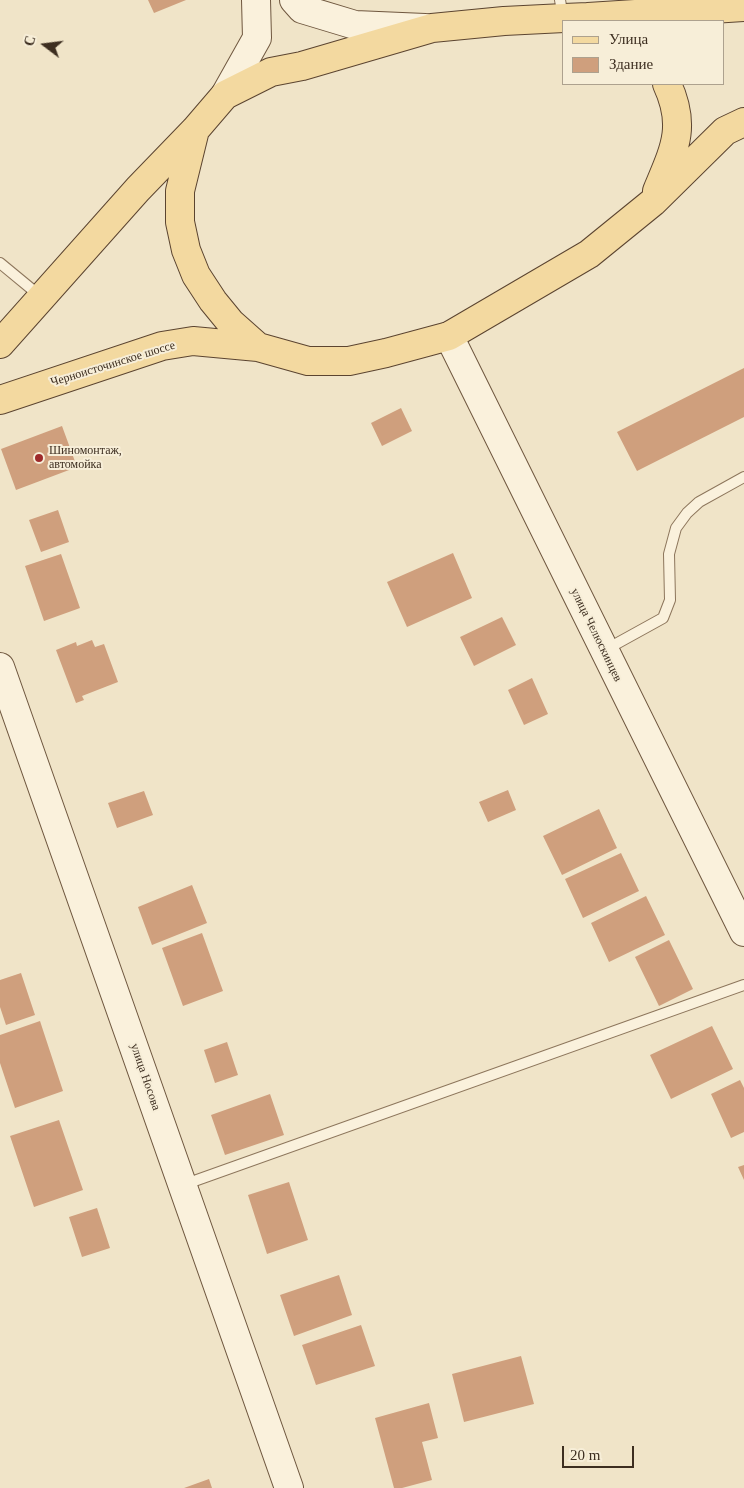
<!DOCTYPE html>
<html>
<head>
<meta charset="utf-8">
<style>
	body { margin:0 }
	#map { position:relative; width:744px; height:1488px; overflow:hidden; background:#f0e4c8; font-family:Georgia,serif }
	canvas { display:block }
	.legend { position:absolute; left:562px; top:20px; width:162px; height:65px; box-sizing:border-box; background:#f7eed8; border:1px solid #ada18e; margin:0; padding:6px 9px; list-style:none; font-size:15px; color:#3d2e20 }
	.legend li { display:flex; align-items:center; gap:10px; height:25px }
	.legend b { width:25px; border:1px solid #ada18e }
	.north { position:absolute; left:20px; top:20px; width:50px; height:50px; -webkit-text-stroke:4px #f7eed8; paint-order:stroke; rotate:285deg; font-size:14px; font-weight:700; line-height:20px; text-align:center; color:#3d2e20 }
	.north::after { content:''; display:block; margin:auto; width:18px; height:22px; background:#3d2e20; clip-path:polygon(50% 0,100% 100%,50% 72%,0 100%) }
	.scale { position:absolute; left:562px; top:1446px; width:72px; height:22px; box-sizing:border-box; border:2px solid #3d2e20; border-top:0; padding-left:6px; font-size:15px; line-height:18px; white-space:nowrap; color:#3d2e20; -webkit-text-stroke:4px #f7eed8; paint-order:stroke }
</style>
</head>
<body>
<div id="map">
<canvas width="744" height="1488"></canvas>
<ul class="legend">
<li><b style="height:6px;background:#f3d9a0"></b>Улица</li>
<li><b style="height:14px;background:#cf9f7d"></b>Здание</li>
</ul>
<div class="north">С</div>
<div class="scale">20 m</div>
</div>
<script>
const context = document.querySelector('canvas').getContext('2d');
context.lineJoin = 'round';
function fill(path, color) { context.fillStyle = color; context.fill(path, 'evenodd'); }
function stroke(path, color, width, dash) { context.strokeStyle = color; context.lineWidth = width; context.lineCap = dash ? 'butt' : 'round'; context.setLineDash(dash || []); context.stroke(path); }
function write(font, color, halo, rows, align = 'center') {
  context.font = font + ' Georgia,serif'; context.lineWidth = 4; context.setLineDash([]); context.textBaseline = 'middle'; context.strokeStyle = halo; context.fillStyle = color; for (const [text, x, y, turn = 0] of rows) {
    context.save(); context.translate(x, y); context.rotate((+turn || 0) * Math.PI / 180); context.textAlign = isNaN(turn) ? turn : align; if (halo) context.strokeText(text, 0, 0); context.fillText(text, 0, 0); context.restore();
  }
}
fill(new Path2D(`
	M148,0H186L154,13Z
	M744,368V417L637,471L617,432Z
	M401,408L412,431L382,446L371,423Z
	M62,426L77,467L16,490L1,449Z
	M58,510L69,542L41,552L29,520Z
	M453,553L472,598L407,627L387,582Z
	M61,554L80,608L44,621L25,566Z
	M502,617L516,645L474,666L460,637Z
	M92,640L95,647L104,644L118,682L82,696L84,700L76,703L56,650L76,642L77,646Z
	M532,678L548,714L524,725L508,690Z
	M508,790L516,810L488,822L479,802Z
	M144,791L153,815L117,828L108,803Z
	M599,809L617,848L562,875L543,836Z
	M621,853L639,891L583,918L565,879Z
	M192,885L207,923L152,945L138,907Z
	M646,896L665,935L609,962L591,923Z
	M202,933L223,991L183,1006L162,948Z
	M669,940L693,989L659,1006L635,957Z
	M21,973L35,1015L6,1025L0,1007V980Z
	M40,1021L63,1091L15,1108L0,1063V1035Z
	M712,1026L733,1069L671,1099L650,1055Z
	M227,1042L238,1075L215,1083L204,1050Z
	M740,1080L744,1088V1132L731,1138L711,1094Z
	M270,1094L284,1135L225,1155L211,1115Z
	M59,1120L83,1190L34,1207L10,1136Z
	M744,1165V1180L738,1167Z
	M289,1182L308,1240L267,1254L248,1195Z
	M97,1208L110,1248L82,1257L69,1217Z
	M339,1275L352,1315L294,1336L280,1295Z
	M361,1325L375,1366L316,1385L302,1345Z
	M521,1356L534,1404L464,1422L452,1374Z
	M429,1403L438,1438L422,1442L432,1480L402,1488H394L375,1418Z
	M209,1479L212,1488H184Z`), '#cf9f7d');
const lane = new Path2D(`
	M560,0L563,17
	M0,263L40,296
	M605,650L663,618L670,600L669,554L676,528L687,513L699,502L744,477
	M183,1185L744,985`);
const secondary = new Path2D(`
	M294,0L302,9L355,25L425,28
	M225,95L257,38L256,0
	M449,336L744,932
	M0,667L289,1488`);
const primary = new Path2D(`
	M588,17L744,7
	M195,130L180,191V222L186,250L196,275L213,301L231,323L258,347L308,361H349L386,353L449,336L589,254L653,202L725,131L744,122
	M657,191C674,150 687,127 667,84
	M0,344L138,189L195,130L225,95L271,72L302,66L432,28L504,21L564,18L588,17L600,21
	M0,400L162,346L193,341L258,347`);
stroke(lane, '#8d765c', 12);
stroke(secondary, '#6f573f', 30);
stroke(primary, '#5b4430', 30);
stroke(lane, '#faf1dc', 10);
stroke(secondary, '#faf1dc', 28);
stroke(primary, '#f3d9a0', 28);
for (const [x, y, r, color] of [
	[39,458,5,"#9e2a2b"]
]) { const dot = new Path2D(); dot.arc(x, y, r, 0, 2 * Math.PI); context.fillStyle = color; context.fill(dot); stroke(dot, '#f7eed8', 2); }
write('12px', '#3d2e20', '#f7eed8', [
	["Черноисточинское шоссе",113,364,-17],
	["улица Челюскинцев",596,635,64],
	["улица Носова",145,1077,71]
]);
write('12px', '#3d2e20', '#f7eed8', [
	["Шиномонтаж,",49,451],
	["автомойка",49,465]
], 'left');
</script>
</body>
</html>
